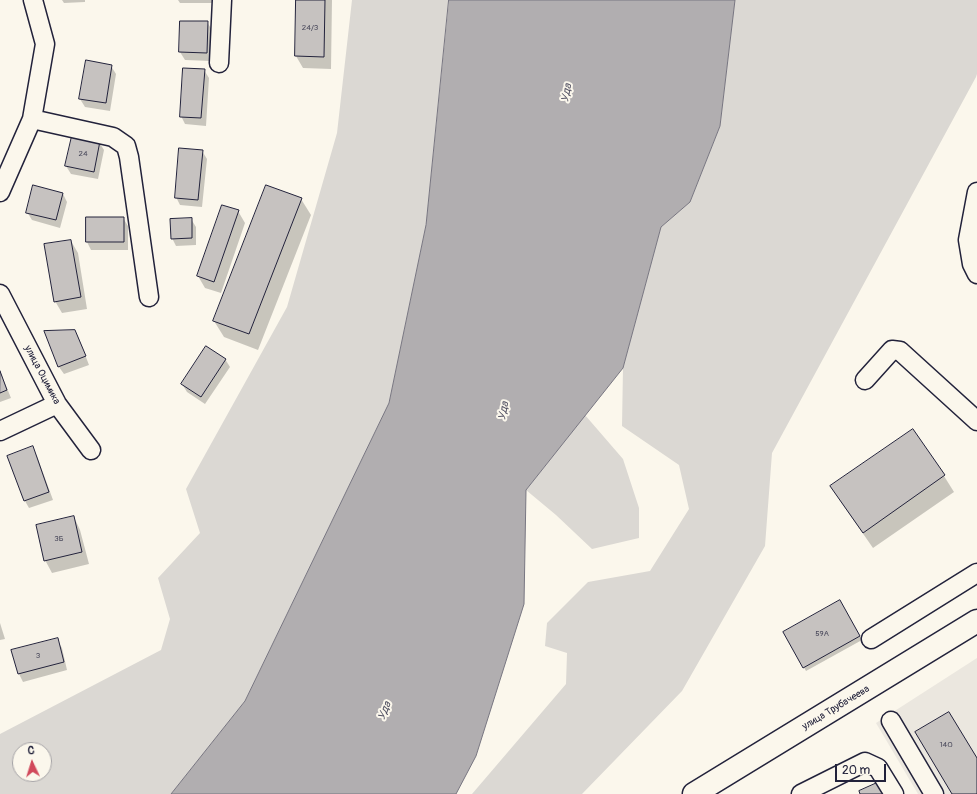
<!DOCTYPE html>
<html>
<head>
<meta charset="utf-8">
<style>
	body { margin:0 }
	#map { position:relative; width:977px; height:794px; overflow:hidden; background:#fbf7ec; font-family:Pangolin,sans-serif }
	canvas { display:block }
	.north { position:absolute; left:12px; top:742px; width:40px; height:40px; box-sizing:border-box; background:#fbf7ec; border:1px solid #a4a2a5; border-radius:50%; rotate:356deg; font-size:11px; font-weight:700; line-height:16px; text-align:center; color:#22223b }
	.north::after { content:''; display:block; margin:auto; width:14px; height:18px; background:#d1495b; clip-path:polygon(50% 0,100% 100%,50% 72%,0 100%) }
	.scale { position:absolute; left:835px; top:764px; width:51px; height:18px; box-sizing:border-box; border:2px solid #22223b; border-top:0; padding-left:5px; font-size:12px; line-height:14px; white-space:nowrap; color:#22223b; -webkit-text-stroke:3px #fbf7ec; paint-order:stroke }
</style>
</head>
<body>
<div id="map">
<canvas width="977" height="794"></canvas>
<div class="north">С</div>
<div class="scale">20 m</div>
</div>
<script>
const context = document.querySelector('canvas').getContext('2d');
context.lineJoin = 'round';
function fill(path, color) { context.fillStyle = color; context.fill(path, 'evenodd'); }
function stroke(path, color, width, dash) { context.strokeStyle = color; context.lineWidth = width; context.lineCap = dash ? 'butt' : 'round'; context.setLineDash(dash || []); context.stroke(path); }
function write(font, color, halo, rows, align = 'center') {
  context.font = font + ' Pangolin,sans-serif'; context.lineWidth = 4; context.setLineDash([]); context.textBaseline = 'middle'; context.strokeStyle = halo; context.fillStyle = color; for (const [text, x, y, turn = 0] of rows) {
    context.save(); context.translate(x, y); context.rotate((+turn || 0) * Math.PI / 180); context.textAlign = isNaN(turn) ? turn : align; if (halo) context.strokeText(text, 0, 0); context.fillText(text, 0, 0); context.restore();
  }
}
fill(new Path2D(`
	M977,658V794H918L876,723Z`), '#ebe7df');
fill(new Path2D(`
	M352,0H449L426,225L389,403L245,701L171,794H0V734L161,650L170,619L158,578L200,533L186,489L287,307L337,133ZM20,750H44V774H20Z
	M735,0H977V74L976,77L772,453L765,546L682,691L582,794H472L566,684L567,653L545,646L547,623L588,582L650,571L689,509L679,465L622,426L623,368L661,227L690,202L720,126Z
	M585,415L623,459L639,508V538L592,549L556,515L526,490Z`), '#dbd8d3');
const water = new Path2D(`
	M449,0H735L720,126L690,202L661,227L623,368L526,490L524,604L476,756L456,794H171L245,701L389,403L426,225Z`);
fill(water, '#b1aeb0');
stroke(water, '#787681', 1);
fill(new Path2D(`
	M62,0H85V2L64,3Z
	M178,0H223V3H180Z
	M297,0H332L331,69L303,68L296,56Z
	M207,22L212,30L211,61L185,60L180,52Z
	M111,66L116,74L110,111L85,107L80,99Z
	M204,70L209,78L206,126L185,124L181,116Z
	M99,142L104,150L98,179L71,174L66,166Z
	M202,151L207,159L202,207L180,205L176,197Z
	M34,186L63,194L67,202L60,228L32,220L27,212Z
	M301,199L311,215L258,350L224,337L214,321Z
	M238,211L245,223L221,293L205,288L198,276Z
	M87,218H123L128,226V250H91L87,242Z
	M191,219L196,227V245L176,246L172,238Z
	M71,241L78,253L87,309L62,313L55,301Z
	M75,331L79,339L89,365L64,374L59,367Z
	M225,359L230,367L205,404L187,392L182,384Z
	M0,371L11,398L0,402Z
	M912,430L944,476L954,492L873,548L841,502L831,486Z
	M32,448L37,456L53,500L29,508L25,501Z
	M74,517L80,530L89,564L52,573L45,560Z
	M840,601L862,640L806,671L784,632Z
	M0,623L5,639L0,640Z
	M57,640L62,648L67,670L23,682L19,674Z`), '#0003');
const building = new Path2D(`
	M296,0H325L324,57L295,56Z
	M180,21H208L207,53L179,52Z
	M86,60L112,65L106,103L79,99Z
	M183,68L205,69L201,118L180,117Z
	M72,136L100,141L94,172L65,166Z
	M179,148L203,150L198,200L175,198Z
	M33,185L63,193L56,220L26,213Z
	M266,185L302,198L249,334L213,321Z
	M222,205L239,210L214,282L197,276Z
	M86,217H124V242H86Z
	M192,218V238L171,239L170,219Z
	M71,240L81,297L54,302L44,244Z
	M75,330L86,356L58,367L44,331Z
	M206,346L226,359L201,397L181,384Z
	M0,371L7,390L0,393Z
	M913,429L945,475L863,533L830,486Z
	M33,446L49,492L24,501L7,456Z
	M74,516L82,552L44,561L36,525Z
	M840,600L860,636L803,668L783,632Z
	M58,638L64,662L18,674L11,650Z
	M949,712L977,758V794H952L915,732Z
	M877,783L883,794H860L859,791Z`);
fill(building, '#c6c2c0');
stroke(building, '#22223b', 1);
const minor = new Path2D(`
	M219,63L222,0
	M32,119L113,137L126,146L129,157L149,297
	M0,192L32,119L45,44L33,0
	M977,192L968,240L972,264L977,274
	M0,294L57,404L91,450
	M865,380L892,350L900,351L977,421
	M0,431L57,404
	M871,639L977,573
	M891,721L934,794
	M801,794L865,762L878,768L894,794`);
const major = new Path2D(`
	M694,794L977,621`);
stroke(minor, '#22223b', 21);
stroke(major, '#22223b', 25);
stroke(minor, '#fbf7ec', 18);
stroke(major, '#fbf7ec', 22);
write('8px', '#4b4a5c', null, [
	["24/3",310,28],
	["24",83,154],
	["3Б",59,539],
	["59А",822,634],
	["3",38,656],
	["140",946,745]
]);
write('10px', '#22223b', '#fbf7ec', [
	["улица Оцимика",42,375,62],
	["улица Трубачеева",836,708,-31]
]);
write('italic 11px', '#545364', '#fbf7ec', [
	["Уда",567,93,-79],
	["Уда",504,411,-79],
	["Уда",385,711,-67]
]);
</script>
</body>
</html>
